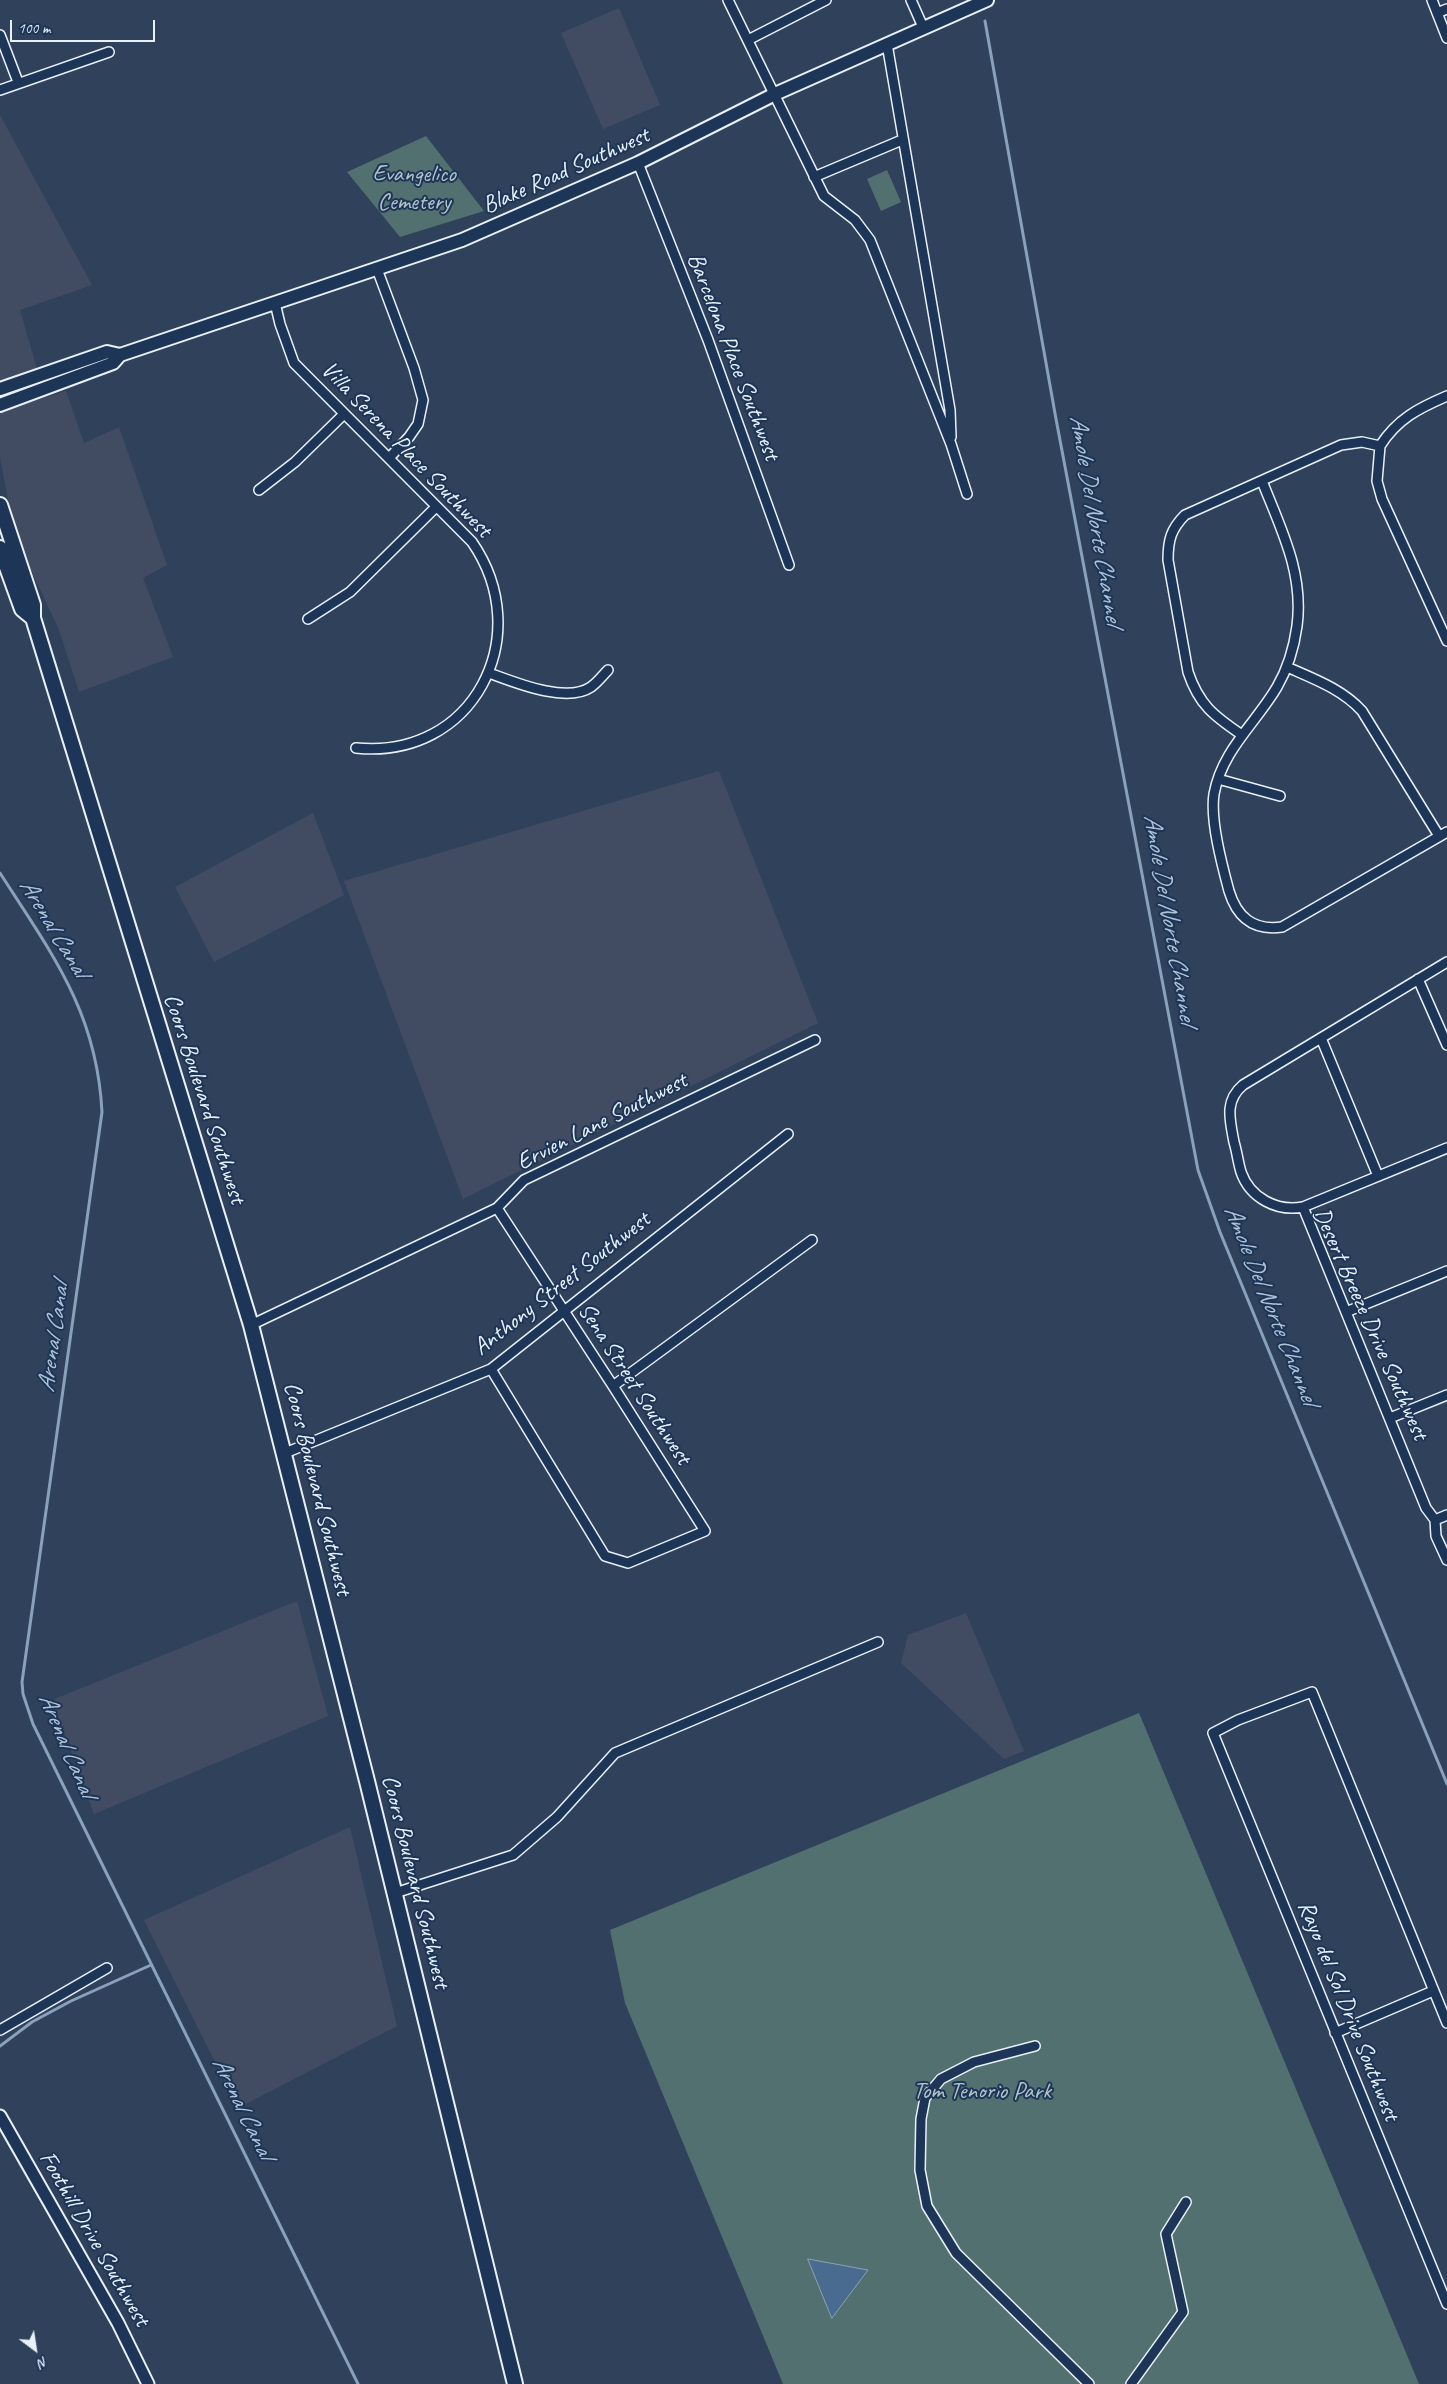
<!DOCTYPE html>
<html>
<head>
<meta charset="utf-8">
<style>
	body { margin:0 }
	#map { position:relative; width:1447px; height:2384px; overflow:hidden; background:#30415c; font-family:Caveat,sans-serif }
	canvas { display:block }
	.north { position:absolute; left:10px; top:2324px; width:50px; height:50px; -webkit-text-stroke:4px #1d3557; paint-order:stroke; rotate:149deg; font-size:14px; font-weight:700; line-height:20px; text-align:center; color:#e8f1f8 }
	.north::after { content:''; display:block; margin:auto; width:18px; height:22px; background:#e8f1f8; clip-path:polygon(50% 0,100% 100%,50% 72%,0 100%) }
	.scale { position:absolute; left:10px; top:20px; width:145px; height:22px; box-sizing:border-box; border:2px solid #e8f1f8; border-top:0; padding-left:6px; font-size:15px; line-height:18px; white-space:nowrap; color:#e8f1f8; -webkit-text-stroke:4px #1d3557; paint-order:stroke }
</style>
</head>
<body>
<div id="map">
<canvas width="1447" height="2384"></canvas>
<div class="north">N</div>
<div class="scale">100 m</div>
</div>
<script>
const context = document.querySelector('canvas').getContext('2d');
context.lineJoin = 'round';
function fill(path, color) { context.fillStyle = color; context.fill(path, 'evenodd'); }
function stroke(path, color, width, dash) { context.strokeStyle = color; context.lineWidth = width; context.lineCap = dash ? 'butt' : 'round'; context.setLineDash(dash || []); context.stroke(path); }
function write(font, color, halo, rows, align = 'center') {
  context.font = font + ' Caveat,sans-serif'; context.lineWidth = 4; context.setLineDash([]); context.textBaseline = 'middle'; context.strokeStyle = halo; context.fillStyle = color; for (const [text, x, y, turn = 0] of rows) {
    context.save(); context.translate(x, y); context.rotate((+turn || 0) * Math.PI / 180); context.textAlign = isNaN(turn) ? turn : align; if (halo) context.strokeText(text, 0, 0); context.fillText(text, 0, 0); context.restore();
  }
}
fill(new Path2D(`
	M619,8L660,105L603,129L561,33Z
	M0,115L92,285L20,310L37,369L0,381Z
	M66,391L84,443L119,427L167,565L143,578L173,657L79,692L59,630L24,555L10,510L0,458V412Z
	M719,771L818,1023L463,1199L344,881Z
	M313,813L344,895L214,962L175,887Z
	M297,1601L328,1716L94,1814L52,1700Z
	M966,1613L1024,1751L1004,1759L901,1663L908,1635Z
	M350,1827L397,2026L238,2108L144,1920Z`), '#414c63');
fill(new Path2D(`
	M426,136L484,211L400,237L347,172Z
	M887,170L901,202L881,211L867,179Z
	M1139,1713L1419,2384H783L625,2003L610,1930Z`), '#52706f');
const water = new Path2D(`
	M808,2259L868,2270L832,2318Z`);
fill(water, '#4a6b90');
stroke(water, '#89a1ba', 1);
stroke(new Path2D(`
	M985,21L1056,419L1198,1170L1220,1232L1447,1784
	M0,873C52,954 97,1012 102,1112L22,1682L23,1694L33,1724L358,2384
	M0,2046L32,2022L71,2001L151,1965`), '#89a1ba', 3);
const minor = new Path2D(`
	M728,0L824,196L855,220L870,240L951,444L967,494
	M911,0L923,27
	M1432,0L1447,38
	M1437,13L1447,9
	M0,35L18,82
	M748,40L826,0
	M887,44L950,410L951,437
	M0,90L109,52
	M638,163L708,340L789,565
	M814,177L902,140
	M377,269L414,368L423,400L418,424L409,437L389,458
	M275,303L280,324L294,363L472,542C537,636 473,760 356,748
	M1380,446L1377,481L1382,499L1447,641
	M1262,481C1281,529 1304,573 1297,626C1294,648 1288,668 1277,687C1256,723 1222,750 1214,794C1210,820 1222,865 1229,891C1237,917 1253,931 1282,927L1447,832
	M259,490L295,462L344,414
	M308,619L350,592L436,507
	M1287,667C1314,679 1342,689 1362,711L1439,836
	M489,673C514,682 566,704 591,687C598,682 603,675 608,670
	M1242,735C1214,716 1199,705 1188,672L1168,560C1168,540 1171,529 1185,515L1341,445L1362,442L1380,446C1397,419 1419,408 1447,396
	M1218,779L1280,796
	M1447,962L1243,1085C1224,1101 1230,1120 1234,1142C1237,1152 1238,1162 1241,1172C1250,1198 1277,1212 1303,1207L1447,1148
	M1418,979L1447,1045
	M1321,1038L1378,1176
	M1303,1207L1426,1508L1435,1520L1436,1536L1447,1560
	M1346,1312L1447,1271
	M251,1325L497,1208L524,1180L815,1040
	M491,1369L605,1556L628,1563L705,1531L613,1386L497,1208
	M613,1386L812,1240
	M1390,1418L1447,1395
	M285,1453L491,1369L788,1134
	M1435,1520L1447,1515
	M395,1893L513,1855L557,1817L615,1753L878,1642
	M1447,2023L1312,1692L1238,1720L1213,1733L1447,2304
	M0,2030L107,1968
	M1335,2033L1433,1991
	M1035,2046L974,2062L941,2079L925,2098L921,2119L920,2170L927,2206L956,2253L1089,2384
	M1131,2384L1183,2312L1166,2234L1186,2202`);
const tertiary = new Path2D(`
	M0,2116L118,2323L148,2384`);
const secondary = new Path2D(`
	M0,389L107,352L120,355L462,240L638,163L775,94L987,0
	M0,405L113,363L120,355`);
const primary = new Path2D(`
	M0,505L33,605V618L251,1325L367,1781L515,2384
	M0,548L22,609L33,618`);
stroke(minor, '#e8f1f8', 12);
stroke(tertiary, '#e8f1f8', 15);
stroke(secondary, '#e8f1f8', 16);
stroke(primary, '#e8f1f8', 18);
stroke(minor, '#1d3557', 9);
stroke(tertiary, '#1d3557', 11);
stroke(secondary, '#1d3557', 12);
stroke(primary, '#1d3557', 14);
write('24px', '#e8f1f8', '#1d3557', [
	["Blake Road Southwest",566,171,-24],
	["Barcelona Place Southwest",733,357,69],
	["Villa Serena Place Southwest",406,450,46],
	["Coors Boulevard Southwest",204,1099,72],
	["Ervien Lane Southwest",602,1122,-27],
	["Anthony Street Southwest",562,1284,-38],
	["Desert Breeze Drive Southwest",1370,1324,66],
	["Sena Street Southwest",634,1384,57],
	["Coors Boulevard Southwest",317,1489,76],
	["Coors Boulevard Southwest",415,1882,76],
	["Rayo del Sol Drive Southwest",1348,2011,68],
	["Foothill Drive Southwest",94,2239,60]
]);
write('24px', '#b4c4c8', '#1d3557', [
	["Evangelico",414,175],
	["Cemetery",414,203],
	["Tom Tenorio Park",982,2092]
]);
write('italic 25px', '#b1c2d4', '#1d3557', [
	["Amole Del Norte Channel",1095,520,80],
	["Amole Del Norte Channel",1169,919,80],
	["Arenal Canal",53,928,59],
	["Amole Del Norte Channel",1270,1305,68],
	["Arenal Canal",54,1338,-82],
	["Arenal Canal",66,1745,67],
	["Arenal Canal",242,2108,64]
]);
</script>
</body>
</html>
